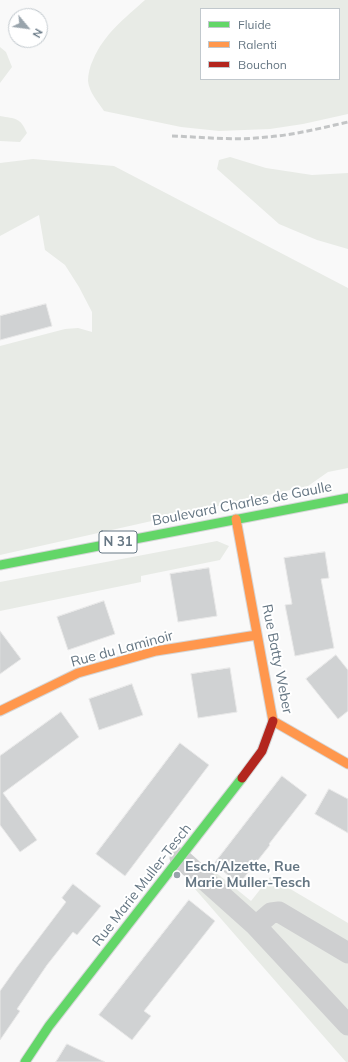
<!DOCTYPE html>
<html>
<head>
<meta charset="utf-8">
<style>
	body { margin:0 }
	#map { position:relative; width:348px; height:1062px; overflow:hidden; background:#f9f9f9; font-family:Mulish,sans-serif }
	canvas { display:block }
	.legend { position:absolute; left:200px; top:8px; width:140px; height:72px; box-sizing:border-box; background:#fff; border:1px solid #c1c8cd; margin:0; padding:5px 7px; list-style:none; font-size:12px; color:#657683 }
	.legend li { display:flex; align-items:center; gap:8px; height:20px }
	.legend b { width:20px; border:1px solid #c1c8cd }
	.north { position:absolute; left:8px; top:8px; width:40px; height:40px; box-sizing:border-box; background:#fff; border:1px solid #c1c8cd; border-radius:50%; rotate:119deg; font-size:11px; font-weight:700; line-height:16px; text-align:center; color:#657683 }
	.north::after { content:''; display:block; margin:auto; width:14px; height:18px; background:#99a4ac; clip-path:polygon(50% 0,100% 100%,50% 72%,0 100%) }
</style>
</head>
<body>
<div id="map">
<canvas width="348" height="1062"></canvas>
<ul class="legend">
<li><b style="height:5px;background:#63d668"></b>Fluide</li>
<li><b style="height:5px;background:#ff974d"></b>Ralenti</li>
<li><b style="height:5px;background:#b3261e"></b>Bouchon</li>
</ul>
<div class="north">N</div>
</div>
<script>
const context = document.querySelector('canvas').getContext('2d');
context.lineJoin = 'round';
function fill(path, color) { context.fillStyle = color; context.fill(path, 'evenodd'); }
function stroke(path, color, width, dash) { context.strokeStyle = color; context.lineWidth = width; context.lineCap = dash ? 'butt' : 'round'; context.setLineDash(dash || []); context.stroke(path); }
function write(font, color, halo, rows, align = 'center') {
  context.font = font + ' Mulish,sans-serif'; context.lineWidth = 4; context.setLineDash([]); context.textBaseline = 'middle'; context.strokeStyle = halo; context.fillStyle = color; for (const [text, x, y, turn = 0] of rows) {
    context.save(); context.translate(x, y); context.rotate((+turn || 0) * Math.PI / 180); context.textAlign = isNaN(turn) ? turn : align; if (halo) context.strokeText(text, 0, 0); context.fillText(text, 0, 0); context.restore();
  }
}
fill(new Path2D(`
	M145,0H348V114L303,124L270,129L219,131L181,127L104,111C98,102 89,92 88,81C88,74 90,66 93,60C104,34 125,18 145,0ZM201,9H339V79H201Z
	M0,47L6,52L12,67L0,83Z
	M0,116C16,119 20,117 27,133L20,142L0,141Z
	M230,157L266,168L312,175L348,173V249L317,240L279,224L217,169L219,160Z
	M33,159L114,166L348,288V468L328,472L308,486L0,555V346L65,329L78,328L92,332V312L79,287L65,265L45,250L39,215L0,236V163Z
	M217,541L229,546L220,560L141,576V582L0,611V582Z
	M203,862L251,901L270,877L348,923V1062H346L188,881Z`), '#e8ebe6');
const building = new Path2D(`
	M46,304L52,326L0,340V316Z
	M325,552L329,578L321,579L334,648L295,656L285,605L292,604L284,558Z
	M209,568L217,616L178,622L170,574Z
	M104,601L115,634L68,650L57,617Z
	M0,631L21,659L0,674Z
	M336,655L348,670V711L338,719L306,679Z
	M230,668L237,712L198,718L191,674Z
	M132,684L143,715L99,730L89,699Z
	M61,712L79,737L3,793L37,840L20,852L0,825V756Z
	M180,743L209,765L125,876L96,854Z
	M282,776L307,795L269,844L270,845L239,884L214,864Z
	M329,789L348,799V833L315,814Z
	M73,884L101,906L77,935L73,932L47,965L17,1009L20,1011L0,1040V991L17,967L66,902L62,898Z
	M189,900L215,921L144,1011L151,1016L132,1040L99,1015Z
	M67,1044L105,1062H56Z`);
fill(building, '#d0d2d3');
stroke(building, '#e8e8e8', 1);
const fast = new Path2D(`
	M0,565L348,498
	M25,1062L49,1026L242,778`);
const slow = new Path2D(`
	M236,519L273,721L348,764
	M0,711L78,673L156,651L257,635`);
const jam = new Path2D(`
	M242,778L262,751L273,721`);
stroke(fast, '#d5d6d7', 11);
stroke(slow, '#d5d6d7', 11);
stroke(jam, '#d5d6d7', 11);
stroke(new Path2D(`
	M180,858L256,926L348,1025
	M256,926L271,913L279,912L348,953`), '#cecfd0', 21);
stroke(fast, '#63d668', 9);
stroke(slow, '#ff974d', 9);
stroke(jam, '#b3261e', 9);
stroke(new Path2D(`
	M172,136C203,137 235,141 267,137C294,135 321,128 348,122`), '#c3c5c6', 3, [6, 3]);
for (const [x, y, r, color] of [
	[177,875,4,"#99a4ac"]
]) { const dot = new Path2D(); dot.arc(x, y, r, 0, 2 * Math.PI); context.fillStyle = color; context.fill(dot); stroke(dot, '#fff', 1.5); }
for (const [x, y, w] of [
	[118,542,38]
]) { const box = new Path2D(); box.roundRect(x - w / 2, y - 11, w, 22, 3); context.fillStyle = '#fff'; context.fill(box); stroke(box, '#657683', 1); }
write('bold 13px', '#657683', null, [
	["N 31",118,542]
]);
write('14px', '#657683', '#fff', [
	["Boulevard Charles de Gaulle",242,504,-11],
	["Rue du Laminoir",122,649,-15],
	["Rue Batty Weber",277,659,79],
	["Rue Marie Muller-Tesch",142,885,-52]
]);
write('bold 14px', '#657683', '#fff', [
	["Esch/Alzette, Rue",185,867],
	["Marie Muller-Tesch",185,883]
], 'left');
</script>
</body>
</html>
